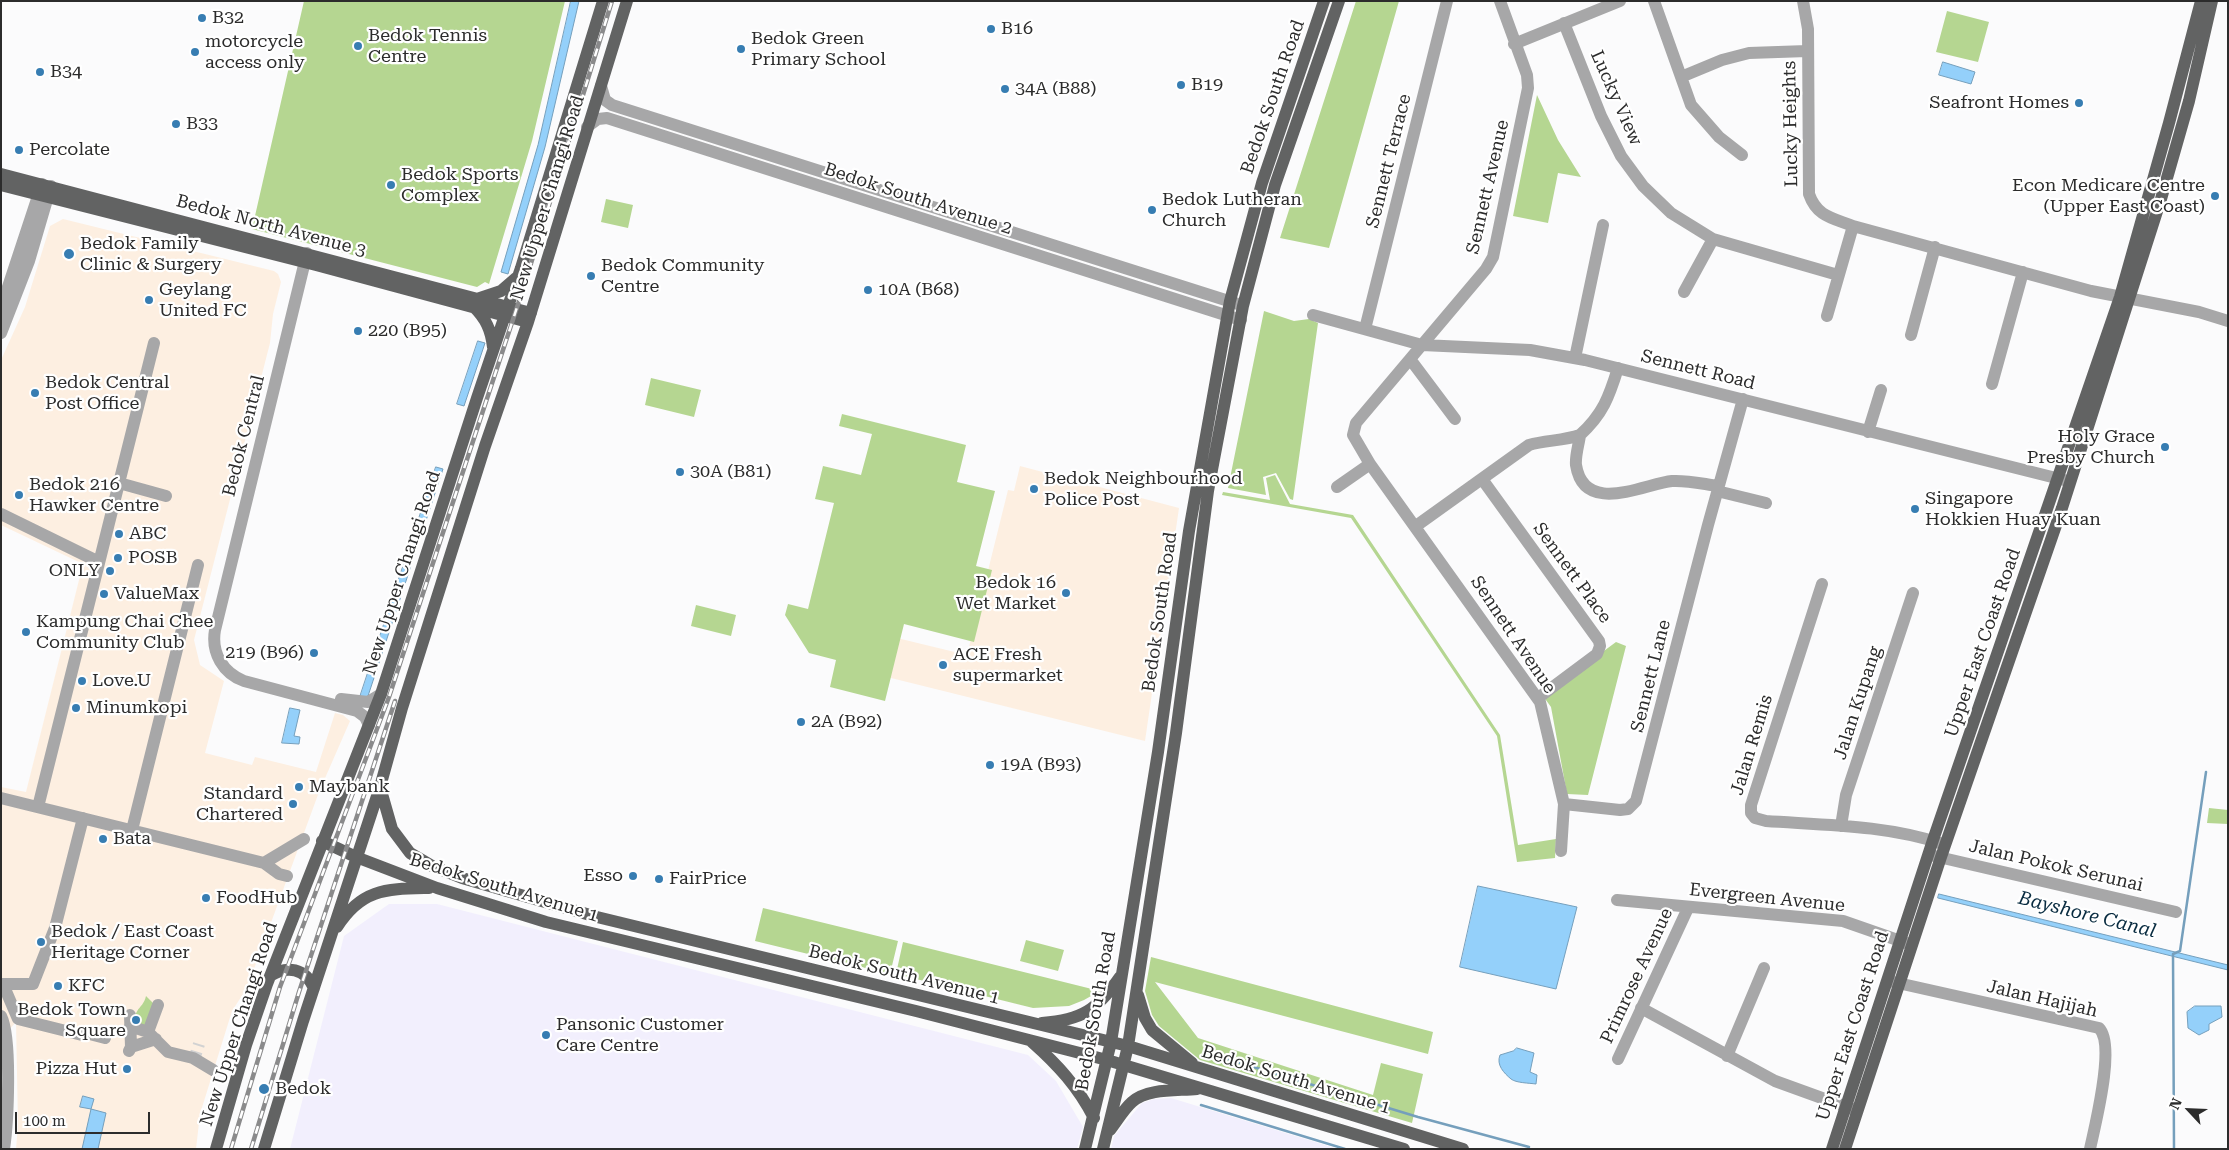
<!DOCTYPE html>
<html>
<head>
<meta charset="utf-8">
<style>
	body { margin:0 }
	#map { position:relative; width:2229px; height:1150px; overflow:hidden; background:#fbfbfc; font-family:"Roboto Serif",serif }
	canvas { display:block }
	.frame { position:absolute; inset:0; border:2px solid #2c2c2c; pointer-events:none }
	.north { position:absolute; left:2164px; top:1085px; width:50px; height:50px; -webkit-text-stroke:4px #fff; paint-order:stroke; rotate:295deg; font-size:14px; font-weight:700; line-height:20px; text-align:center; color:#2c2c2c }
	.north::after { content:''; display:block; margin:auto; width:18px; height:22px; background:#2c2c2c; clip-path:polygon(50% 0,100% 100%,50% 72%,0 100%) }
	.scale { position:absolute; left:15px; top:1112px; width:135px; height:22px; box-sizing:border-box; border:2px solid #2c2c2c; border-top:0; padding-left:6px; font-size:15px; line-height:18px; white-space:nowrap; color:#2c2c2c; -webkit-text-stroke:4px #fff; paint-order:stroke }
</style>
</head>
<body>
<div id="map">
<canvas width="2229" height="1150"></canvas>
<div class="frame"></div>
<div class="north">N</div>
<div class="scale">100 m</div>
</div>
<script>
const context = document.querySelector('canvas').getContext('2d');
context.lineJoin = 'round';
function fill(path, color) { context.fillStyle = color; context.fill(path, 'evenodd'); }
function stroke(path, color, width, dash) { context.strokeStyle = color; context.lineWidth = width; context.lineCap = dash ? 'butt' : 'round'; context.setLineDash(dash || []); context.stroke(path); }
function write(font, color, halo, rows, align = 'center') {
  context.font = font + ' "Roboto Serif",serif'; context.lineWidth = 4.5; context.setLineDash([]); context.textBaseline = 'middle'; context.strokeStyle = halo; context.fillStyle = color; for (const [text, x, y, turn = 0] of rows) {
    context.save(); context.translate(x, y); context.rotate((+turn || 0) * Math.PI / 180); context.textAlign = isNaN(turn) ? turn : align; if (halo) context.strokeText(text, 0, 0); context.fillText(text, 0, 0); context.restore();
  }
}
fill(new Path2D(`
	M63,219L274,271L278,274L281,282L273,314L270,343L194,640L200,665L224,681L205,753L252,765L255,757L316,772L335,713L343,715L350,721L319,792L247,988L232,1011L200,1114L196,1149H16L18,1125L16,1022L1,1039V787L26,792L83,564L1,525V360L25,307L50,226Z
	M1020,466L1179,508L1145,741L887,677L897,638L967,655L1008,490L1014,491Z`), '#fdefe1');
fill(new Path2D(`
	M389,904H437L1028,1055L1056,1081L1083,1127L1077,1149H290L344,936Z
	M1171,1098L1338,1149H1111L1114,1136L1142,1103L1154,1099Z`), '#f2effd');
fill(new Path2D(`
	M304,1H565L532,141L489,284L485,282L477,287L252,229Z
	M1356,1H1399L1329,248L1280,238Z
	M1947,11L1989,22L1978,62L1936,52Z
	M1537,95L1558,140L1581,177L1558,173L1548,223L1513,216Z
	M606,199L633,205L628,228L601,222Z
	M1264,311L1294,321L1309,319L1318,323L1293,500L1290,499L1276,473L1263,477L1266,495L1228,488Z
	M651,378L701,390L694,417L645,405Z
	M842,414L966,445L957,482L995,491L976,566L992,570L974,642L904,624L885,701L830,687L836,660L809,653L785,615L788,604L808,609L834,503L815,499L823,466L861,475L872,434L839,426Z
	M1275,475L1290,504L1353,515L1500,735L1518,845L1556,839L1555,858L1517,862L1497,736L1351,518L1222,495L1223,492L1270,500L1266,478Z
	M696,605L736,615L731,636L691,626Z
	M1616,642L1626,646L1588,795L1567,794L1551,707L1543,696Z
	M2209,808L2228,810V824L2207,823Z
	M763,908L898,941L890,974L755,941Z
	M1026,940L1064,950L1058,971L1020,961Z
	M903,942L1100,991L1084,1000L1069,1006L1033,1008L896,974Z
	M1151,957L1433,1032L1428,1054L1155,982L1198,1038L1373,1095L1381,1063L1423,1074L1412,1123L1200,1060L1159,1026L1152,1015L1145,991Z
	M146,996L155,1005L146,1028L134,1024C135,1006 143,1009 146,996Z`), '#b5d691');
const water = new Path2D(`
	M571,1H579L545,147L508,274L501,272L538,145Z
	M1943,62L1975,72L1971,84L1939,75Z
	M478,341L485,343L464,406L457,404Z
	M436,467L443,469L367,699L360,697Z
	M290,708L300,710L294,736L300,737L299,744L282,743Z
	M1478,886L1577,907L1556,989L1460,967Z
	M1939,894L2228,965V970L1938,898Z
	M2195,1006H2221L2222,1017L2209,1024V1030L2199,1035L2188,1028L2187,1012Z
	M1517,1048L1534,1053L1530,1072L1537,1075L1536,1084C1529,1083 1516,1083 1511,1079C1504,1073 1496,1065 1500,1055L1513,1051Z
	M83,1096L94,1099L91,1109L106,1113L98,1149H82L91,1109L80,1107Z`);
fill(water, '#94d0fa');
stroke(water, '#759fbc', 1);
stroke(new Path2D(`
	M1224,1058L1418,1117L1529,1147
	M1201,1105L1345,1149
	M2174,1149L2173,954L2180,951L2206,772`), '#759fbc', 2.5);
stroke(new Path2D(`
	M193,1063L199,1044`), '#d2d2d2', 12, [12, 6]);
stroke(new Path2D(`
	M1500,1L1527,75L1528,88L1493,257L1486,269L1356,423L1353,435L1370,464L1540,702L1564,804L1561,851
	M1654,1L1691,105L1719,137L1742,155
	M1803,1L1808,29L1809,194C1817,217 1833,218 1853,226L2091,291L2199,312L2228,321
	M1564,23L1601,116L1621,156L1643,186L1671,213L1713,239L1838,275
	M1514,44L1620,1
	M1681,77L1722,60L1749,53L1807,51
	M601,86L605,100L612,105L1238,304
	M587,127L598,119L607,118L1241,320
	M307,253L215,630C211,653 223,673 244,681L357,711L365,717L369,725
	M1684,292L1713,239
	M1,308L42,184
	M1313,315L1422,345L1530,350L1585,360L2068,481
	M1827,316L1853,226
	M1365,329L1447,1
	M1,333L29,261L51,186
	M1911,335L1935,247
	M1575,358L1603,225
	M1410,359L1455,419
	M1618,368C1609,397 1603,414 1580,435C1579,444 1575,456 1576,465C1584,516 1644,484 1672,481C1687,480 1703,484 1718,486
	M1992,384L2023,272
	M1868,432L1881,390
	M1482,479L1599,641L1600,646L1597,654L1538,698
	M119,483L166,496
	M1337,487L1370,464
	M1717,491L1766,503
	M1,514L99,562
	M1416,526L1529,445C1546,440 1563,441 1580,435
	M1822,584L1751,805V813L1755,818L1766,821C1824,825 1887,825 1943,844
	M341,699L368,702L381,694
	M1,798L264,863L279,874L287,876
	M1564,804L1620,810L1628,809L1636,801L1708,525L1743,399
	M38,807L154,343
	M1841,826L1846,795L1913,593
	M132,830L198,565
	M1930,855L2176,912
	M264,863L304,839
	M1617,900L1843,921L1909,944
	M1889,981L2099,1028C2116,1045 2095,1125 2090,1149
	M1,984H33L55,928L83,818
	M3,984L18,1019L82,1035
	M1641,1008L1775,1081L1855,1110
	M130,1015L131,1047
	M1,1016C12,1038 8,1122 4,1149
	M130,1026L148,1032L168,1052L193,1058L213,1070
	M82,1032L105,1038
	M148,1032L158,1005
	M129,1051L131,1047L156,1039
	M1727,1056L1764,968
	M1618,1059L1688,908`), '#a7a7a8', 12);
stroke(new Path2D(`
	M1,174L531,313
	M1,185L316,265L528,322
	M480,298L501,291L516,278
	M474,307C486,319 491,330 493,347
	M380,787L392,829L410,853L432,866L462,878L597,917L1128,1046L1463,1149
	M322,841L356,857L437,888L546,922L916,1011L1107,1060L1404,1149
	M337,927C362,888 387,889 429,888
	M270,976C287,965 305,968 314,988
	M1138,995L1145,1018L1152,1030L1192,1063
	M1042,1023C1082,1020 1097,1010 1120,977
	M1032,1042C1058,1065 1078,1087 1094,1118
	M1110,1130C1117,1121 1124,1109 1132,1102C1148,1088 1177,1091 1197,1089
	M216,1149L246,1045L267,984L381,694L477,398L521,268L603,1
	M264,1149L303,1021L380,787L402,708L485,446L528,322L627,1
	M1085,1149L1111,1042L1158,752L1189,531L1230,301L1262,183L1324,1
	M1103,1149L1128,1046L1176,733L1208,491L1243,306L1275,185L1339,1
	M1832,1149L1933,840L2120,297L2169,123L2201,1
	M1845,1149L1941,857L2062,508L2161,199L2189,101L2212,1`), '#626363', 12);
const rail = new Path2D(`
	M231,1149L280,987L389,697L524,286L612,1
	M251,1149L299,992L395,701`);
stroke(rail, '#8a8a8b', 4.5);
stroke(rail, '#fff', 2.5, [8]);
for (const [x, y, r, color] of [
	[202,18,5,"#377db2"],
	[991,29,5,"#377db2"],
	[358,46,5,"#377db2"],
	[741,49,5,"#377db2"],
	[195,52,5,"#377db2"],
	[40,72,5,"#377db2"],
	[1181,85,5,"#377db2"],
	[1005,89,5,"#377db2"],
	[2079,103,5,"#377db2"],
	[176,124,5,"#377db2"],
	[19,150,5,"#377db2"],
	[391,185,5,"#377db2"],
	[2215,196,5,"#377db2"],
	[1152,210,5,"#377db2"],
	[69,254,6,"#377db2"],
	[591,276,5,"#377db2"],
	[868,290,5,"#377db2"],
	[149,300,5,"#377db2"],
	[358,331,5,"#377db2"],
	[35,393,5,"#377db2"],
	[2165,447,5,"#377db2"],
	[680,472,5,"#377db2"],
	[1034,489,5,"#377db2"],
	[19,495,5,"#377db2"],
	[1915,509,5,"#377db2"],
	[119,534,5,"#377db2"],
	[118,558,5,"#377db2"],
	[110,571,5,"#377db2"],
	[1066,593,5,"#377db2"],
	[104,594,5,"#377db2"],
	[26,632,5,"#377db2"],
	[314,653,5,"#377db2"],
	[943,665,5,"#377db2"],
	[82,681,5,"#377db2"],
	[76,708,5,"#377db2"],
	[801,722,5,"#377db2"],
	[990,765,5,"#377db2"],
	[299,787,5,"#377db2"],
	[293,804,5,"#377db2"],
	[103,839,5,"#377db2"],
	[633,876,5,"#377db2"],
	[659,879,5,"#377db2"],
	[206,898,5,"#377db2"],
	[41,942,5,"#377db2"],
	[58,986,5,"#377db2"],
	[136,1020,5,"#377db2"],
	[546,1035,5,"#377db2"],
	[127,1069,5,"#377db2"],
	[264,1089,6,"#377db2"]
]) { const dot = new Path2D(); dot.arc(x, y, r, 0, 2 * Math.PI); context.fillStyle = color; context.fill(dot); stroke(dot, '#fff', 2); }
write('18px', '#2c2c2c', '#fff', [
	["B32",212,18],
	["B16",1001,29],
	["Bedok Tennis",368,36],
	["Centre",368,57],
	["Bedok Green",751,39],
	["Primary School",751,60],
	["motorcycle",205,42],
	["access only",205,63],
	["B34",50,72],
	["B19",1191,85],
	["34A (B88)",1015,89],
	["Seafront Homes",2069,103,"right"],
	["B33",186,124],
	["Percolate",29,150],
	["Bedok Sports",401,175],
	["Complex",401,196],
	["Econ Medicare Centre",2205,186,"right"],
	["(Upper East Coast)",2205,207,"right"],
	["Bedok Lutheran",1162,200],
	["Church",1162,221],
	["Bedok Family",80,244],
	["Clinic & Surgery",80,265],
	["Bedok Community",601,266],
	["Centre",601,287],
	["Geylang",159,290],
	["United FC",159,311],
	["10A (B68)",878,290],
	["220 (B95)",368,331],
	["Bedok Central",45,383],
	["Post Office",45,404],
	["Holy Grace",2155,437,"right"],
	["Presby Church",2155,458,"right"],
	["30A (B81)",690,472],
	["Bedok Neighbourhood",1044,479],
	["Police Post",1044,500],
	["Bedok 216",29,485],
	["Hawker Centre",29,506],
	["Singapore",1925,499],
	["Hokkien Huay Kuan",1925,520],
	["ABC",129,534],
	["POSB",128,558],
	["ONLY",100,571,"right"],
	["Bedok 16",1056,583,"right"],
	["Wet Market",1056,604,"right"],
	["ValueMax",114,594],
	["Kampung Chai Chee",36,622],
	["Community Club",36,643],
	["219 (B96)",304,653,"right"],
	["ACE Fresh",953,655],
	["supermarket",953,676],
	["Love.U",92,681],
	["Minumkopi",86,708],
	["2A (B92)",811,722],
	["19A (B93)",1000,765],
	["Maybank",309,787],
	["Standard",283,794,"right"],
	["Chartered",283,815,"right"],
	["Bata",113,839],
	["Esso",623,876,"right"],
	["FairPrice",669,879],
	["FoodHub",216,898],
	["Bedok / East Coast",51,932],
	["Heritage Corner",51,953],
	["KFC",68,986],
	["Bedok Town",126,1010,"right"],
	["Square",126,1031,"right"],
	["Pansonic Customer",556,1025],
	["Care Centre",556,1046],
	["Pizza Hut",117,1069,"right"],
	["Bedok",275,1089]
], 'left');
write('18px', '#2c2c2c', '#fff', [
	["Bedok South Road",1273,97,-71],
	["Lucky View",1616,98,66],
	["Lucky Heights",1791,124,-91],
	["Sennett Terrace",1389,161,-76],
	["Sennett Avenue",1488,187,-77],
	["New Upper Changi Road",548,198,-73],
	["Bedok South Avenue 2",918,199,18],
	["Bedok North Avenue 3",271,226,15],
	["Sennett Road",1698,370,14],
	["Bedok Central",244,436,-76],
	["New Upper Changi Road",402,573,-72],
	["Sennett Place",1572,573,54],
	["Bedok South Road",1160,612,-82],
	["Sennett Avenue",1513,635,56],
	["Upper East Coast Road",1983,643,-71],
	["Sennett Lane",1651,676,-76],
	["Jalan Kupang",1858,703,-72],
	["Jalan Remis",1752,745,-73],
	["Jalan Pokok Serunai",2056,866,13],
	["Bedok South Avenue 1",504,888,17],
	["Evergreen Avenue",1767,898,6],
	["Bedok South Avenue 1",904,975,14],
	["Primrose Avenue",1637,976,-65],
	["Jalan Hajijah",2042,999,13],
	["Bedok South Road",1096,1011,-80],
	["New Upper Changi Road",239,1024,-72],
	["Upper East Coast Road",1853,1026,-72],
	["Bedok South Avenue 1",1296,1080,17]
]);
write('italic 19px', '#092c41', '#fff', [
	["Bayshore Canal",2087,915,14]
]);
</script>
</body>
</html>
